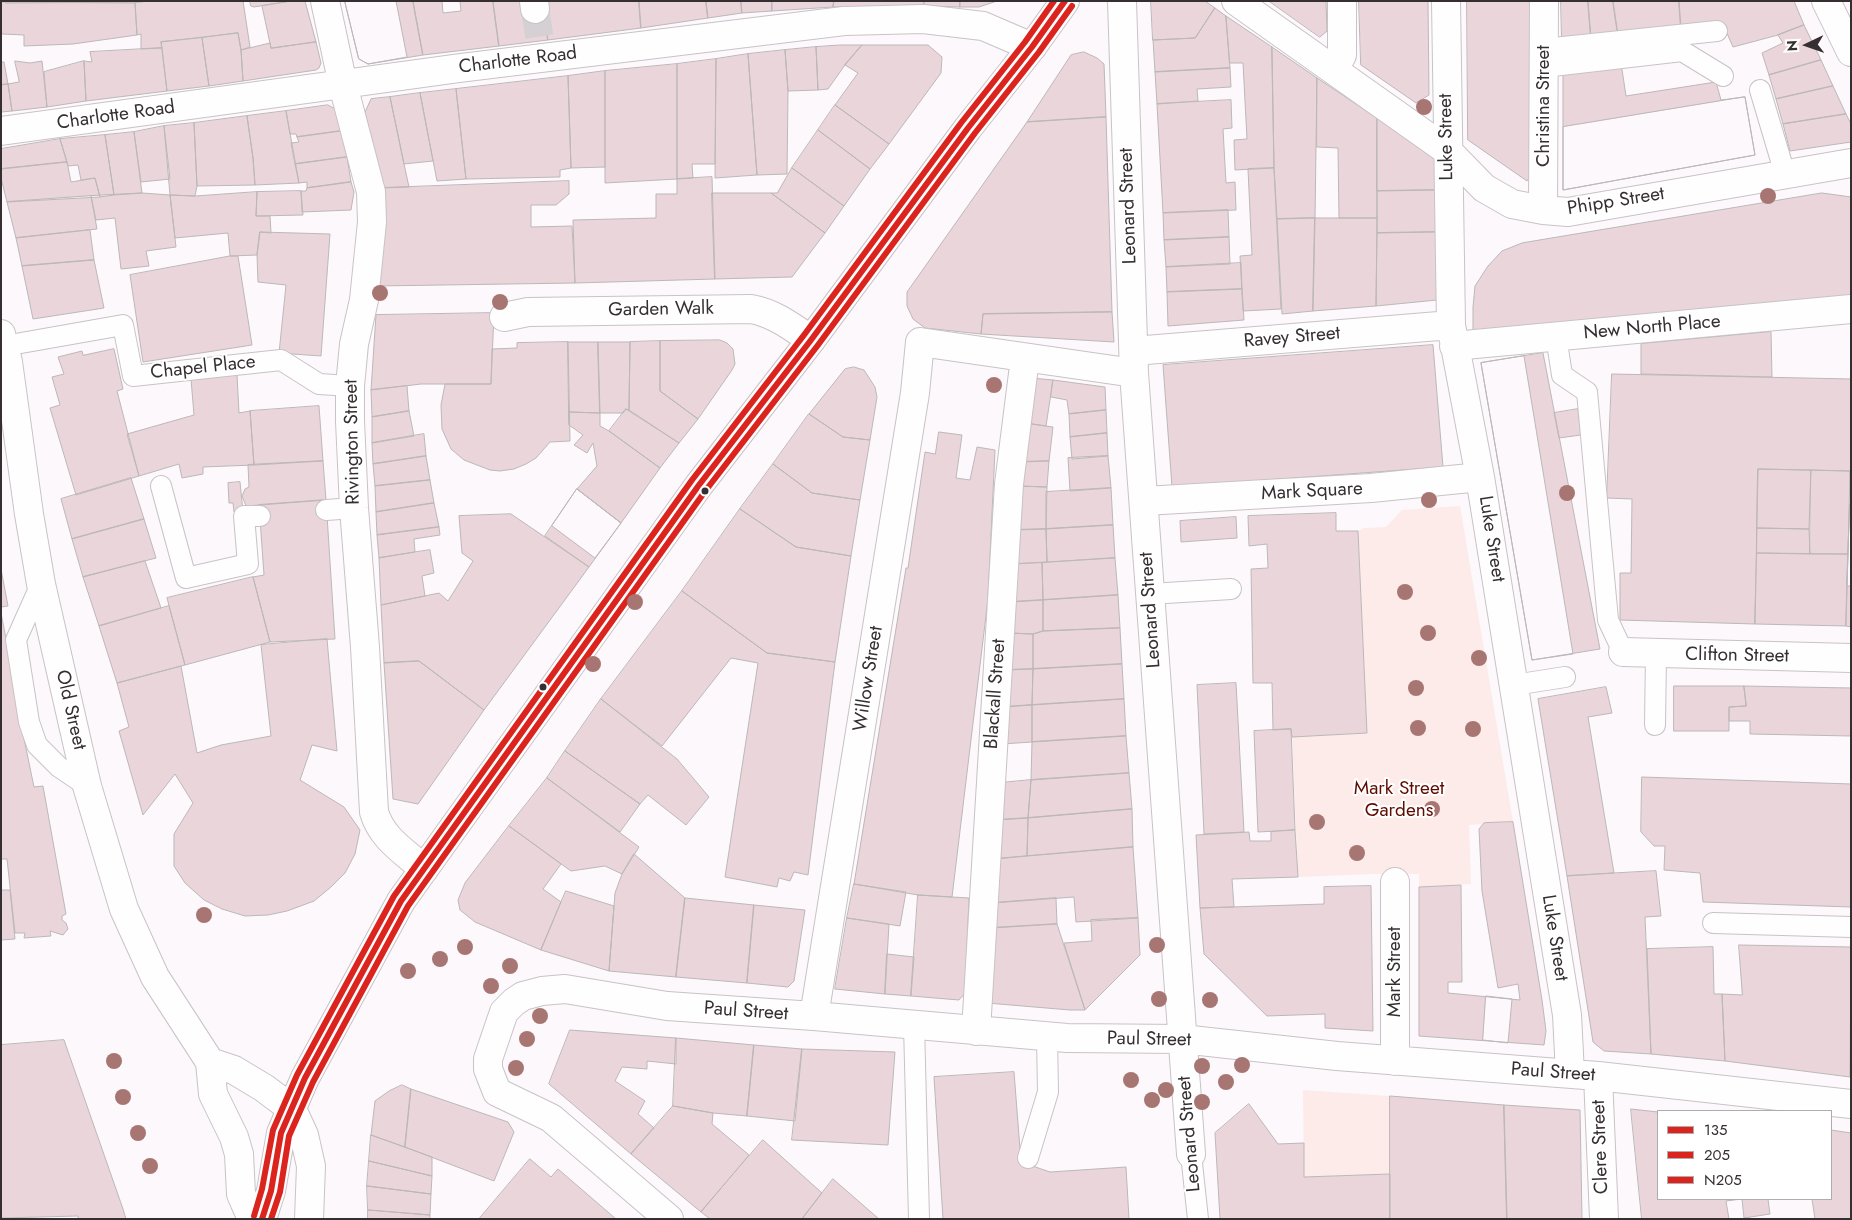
<!DOCTYPE html>
<html>
<head>
<meta charset="utf-8">
<style>
	body { margin:0 }
	#map { position:relative; width:1852px; height:1220px; overflow:hidden; background:#fdf8fb; font-family:Jost,sans-serif }
	canvas { display:block }
	.frame { position:absolute; inset:0; border:2px solid #352f32; pointer-events:none }
	.legend { position:absolute; left:1657px; top:1110px; width:175px; height:90px; box-sizing:border-box; background:#fff; border:1px solid #aeacad; margin:0; padding:6px 9px; list-style:none; font-size:15px; color:#352f32 }
	.legend li { display:flex; align-items:center; gap:10px; height:25px }
	.legend b { width:25px; border:1px solid #aeacad }
	.north { position:absolute; left:1782px; top:20px; width:50px; height:50px; -webkit-text-stroke:4px #fff; paint-order:stroke; rotate:267deg; font-size:14px; font-weight:700; line-height:20px; text-align:center; color:#352f32 }
	.north::after { content:''; display:block; margin:auto; width:18px; height:22px; background:#352f32; clip-path:polygon(50% 0,100% 100%,50% 72%,0 100%) }
</style>
</head>
<body>
<div id="map">
<canvas width="1852" height="1220"></canvas>
<div class="frame"></div>
<ul class="legend">
<li><b style="height:6px;background:#dc241f"></b>135</li>
<li><b style="height:6px;background:#dc241f"></b>205</li>
<li><b style="height:6px;background:#dc241f"></b>N205</li>
</ul>
<div class="north">N</div>
</div>
<script>
const context = document.querySelector('canvas').getContext('2d');
context.lineJoin = 'round';
function fill(path, color) { context.fillStyle = color; context.fill(path, 'evenodd'); }
function stroke(path, color, width, dash) { context.strokeStyle = color; context.lineWidth = width; context.lineCap = dash ? 'butt' : 'round'; context.setLineDash(dash || []); context.stroke(path); }
function write(font, color, halo, rows, align = 'center') {
  context.font = font + ' Jost,sans-serif'; context.lineWidth = 4; context.setLineDash([]); context.textBaseline = 'middle'; context.strokeStyle = halo; context.fillStyle = color; for (const [text, x, y, turn = 0] of rows) {
    context.save(); context.translate(x, y); context.rotate((+turn || 0) * Math.PI / 180); context.textAlign = isNaN(turn) ? turn : align; if (halo) context.strokeText(text, 0, 0); context.fillText(text, 0, 0); context.restore();
  }
}
fill(new Path2D(`
	M1460,506L1513,822L1469,825L1471,884L1419,887V874H1371L1298,877L1292,737L1367,733L1358,531L1364,528L1386,527L1402,510Z
	M1303,1090L1390,1096V1174L1304,1177Z`), '#fcebe9');
const building = new Path2D(`
	M6,1H143V2L6,3Z
	M143,1H243L250,47L241,50L238,33L161,42L162,48L141,49V34L137,35L135,3Z
	M250,1H291L254,7L251,6Z
	M291,1H305L316,42L271,48L262,6Z
	M345,1H413L423,55L368,64L359,59Z
	M345,1H396L407,57L368,64L359,59Z
	M413,1H442L443,13L461,11L460,1H493L499,46L423,55Z
	M493,1H527L544,8L548,40L499,46Z
	M542,1H639L641,28L548,40Z
	M639,1H706L708,18L641,28Z
	M706,1H741L742,13L708,18Z
	M741,1H772V11L742,13Z
	M772,1H834L833,7L772,11Z
	M834,1H924V6L833,7Z
	M924,1H960V7L924,6Z
	M960,1H997L979,7H960Z
	M1151,1H1205L1215,8L1195,38L1153,40Z
	M1269,1H1326L1327,31L1320,37Z
	M1359,1H1428L1429,95L1416,103L1361,65Z
	M1467,1H1530L1531,175L1527,181L1468,140Z
	M1561,1H1588L1591,38L1562,42Z
	M1588,1H1613L1618,35L1591,38Z
	M1613,1H1679L1681,28L1618,35Z
	M1679,1H1794L1804,25L1778,35L1733,47L1723,24L1681,28Z
	M1,2L135,3L137,35L73,44L24,46V35L2,34Z
	M1215,8L1226,16L1230,68L1155,72L1153,40L1195,38Z
	M1226,16L1272,47L1274,168L1235,170L1234,140L1247,139L1243,63H1230Z
	M1804,25L1821,60L1769,75L1762,53L1783,43L1778,35Z
	M238,33L241,50L243,81L209,86L202,38Z
	M202,38L209,86L167,91L161,42Z
	M316,42L321,63L319,68L316,70L243,81L241,50L270,43L271,48Z
	M840,45H862L845,65L828,89L818,90L816,47Z
	M862,45H928L942,57L941,73L889,144L835,105L858,73L845,65Z
	M816,47L818,90L788,91L785,50Z
	M1272,47L1317,78L1315,218L1277,219L1274,168Z
	M162,48L167,91L86,101L84,61L92,62L90,52Z
	M785,50L788,91L787,174L757,175L748,54Z
	M1084,52L1097,58L1104,64L1106,117L1027,122L1071,55Z
	M748,54L757,175L715,178L716,59Z
	M716,59L715,164H692L693,178L677,179V64Z
	M1821,60L1833,86L1776,99L1769,75Z
	M15,61L30,63L42,61L47,107L12,111L8,84L19,82Z
	M84,61L86,101L47,107L44,72Z
	M1,62H4L8,84L1,85Z
	M1621,63L1626,96L1716,82L1721,100L1745,97L1755,155L1563,190V74Z
	M677,64V179L605,183V71Z
	M1230,68L1231,87L1197,89L1198,101L1157,104L1155,72Z
	M605,71V167L571,168L568,76Z
	M568,76L571,168L560,170V177L466,179L456,89Z
	M1317,78L1377,118V218H1339L1338,148L1317,147Z
	M8,84L12,111L1,112V85Z
	M1833,86L1846,114L1783,124L1776,99Z
	M456,89L466,179L437,181L420,93Z
	M420,93L433,161L404,164L390,97Z
	M390,97L404,164L409,187L382,188L365,112L371,99Z
	M1745,97L1755,155L1563,190V127Z
	M1231,100L1232,128L1223,129L1226,183L1235,182L1236,210L1163,213L1157,104Z
	M328,105L337,110L341,131L297,137L296,134H290L286,111Z
	M835,105L889,144L870,169L818,130Z
	M286,111L299,183L255,185L253,158L247,116Z
	M1846,114L1851,124V142L1790,151L1783,124Z
	M247,116L253,158L255,185L197,186L194,123Z
	M1106,117L1112,312L983,314L981,334L925,328L913,319L907,306V292L1027,122Z
	M1377,118L1439,161L1438,190L1377,191Z
	M194,123L197,186L195,196L170,195L164,126Z
	M164,126L170,179L141,182L134,132Z
	M818,130L870,169L844,206L792,168Z
	M341,131L347,157L295,164L291,143L299,142L297,137Z
	M134,132L142,193L114,195L105,135Z
	M105,135L114,195L100,197L95,178L81,180L78,165L68,166L60,139Z
	M60,139L67,162L1,169V149Z
	M347,157L351,182L307,188V182L299,183L295,164Z
	M67,162L71,182L95,178L100,197L7,202L1,178V169Z
	M792,168L844,206L825,233L771,193H777Z
	M1274,168L1281,309L1243,311L1240,256L1252,255L1248,169Z
	M712,177L715,279L575,283L573,220L656,218V194H677V179Z
	M569,181V194L556,205H531V227L572,226L575,283L376,286L382,188Z
	M351,182L354,192L351,210L302,212L301,191H306L307,188Z
	M1438,190L1437,232L1377,233V191Z
	M301,191L303,215L256,216L257,192Z
	M257,192L256,216H270L271,233L260,232L257,255L230,256L228,233L175,238L170,195L195,196Z
	M142,193L170,195L176,247L146,251L149,266L121,269L115,218L96,220L91,196Z
	M712,193H771L825,233L792,277L715,279Z
	M1822,193L1851,197V298L1473,333V307L1475,286L1488,266L1502,251L1522,243Z
	M91,196L97,229L16,238L7,202Z
	M1228,210L1229,237L1164,240L1163,213Z
	M1315,218L1313,311L1282,314L1277,219Z
	M1315,218H1377L1376,306L1313,311Z
	M90,230L94,260L22,266L16,238Z
	M260,232L330,234L321,356L279,353L286,285L258,282L257,255Z
	M1437,232V300L1376,306L1377,233Z
	M1229,237L1230,264L1166,267L1164,240Z
	M230,256H238L252,345L143,362L130,275Z
	M94,260L104,308L33,319L22,266Z
	M1241,263L1242,289L1167,292L1166,267Z
	M1242,289L1244,320L1168,326L1167,292Z
	M1112,312L1114,342L981,334L983,314Z
	M494,313L491,384H421L371,390L376,315Z
	M1771,332L1772,377L1641,374V344Z
	M720,340L727,343L733,349L735,364L732,370L698,419L660,391V341Z
	M660,341V391L698,419L679,443L629,410L630,342Z
	M568,342L570,441L550,442L536,458L526,464L514,469L500,471L490,470L464,460L451,449L442,429L441,405L445,384H491L492,349L517,348V343Z
	M568,342H598L600,413L569,412Z
	M598,342H630L629,410L626,409L623,413H600Z
	M1433,345L1443,467L1172,487L1163,365Z
	M114,349L123,389L117,391L139,476L76,495L50,408L60,405L52,377L64,374L58,357L82,351L83,355Z
	M1543,353L1600,649L1532,660L1481,363Z
	M1524,356L1573,654L1532,660L1481,363Z
	M854,367L864,370L875,387L877,397L870,440L843,437L809,414L845,369Z
	M1612,374L1851,379V504L1850,471L1758,469L1755,624L1620,620V573H1631L1632,499L1607,498Z
	M237,375L239,413L250,411L254,465L203,467V474L182,478L179,464L139,476L127,434L194,415L191,379Z
	M1031,378L1053,380L1046,426L1025,423Z
	M1053,380L1105,387L1106,410L1069,414L1067,400L1051,397Z
	M407,386L409,411L372,417L371,390Z
	M319,406L323,461L254,465L250,411Z
	M626,409L679,443L660,468L609,431Z
	M1578,409L1581,435L1559,438L1554,413Z
	M1106,410L1107,433L1070,437L1069,414Z
	M409,411L414,436L372,443V417Z
	M569,412L600,413V426L609,431L660,468L621,523L577,489L597,466L593,443L587,453L574,445L583,435L569,425Z
	M809,414L843,437L870,440L860,500L812,493L773,464Z
	M1025,423L1053,427L1049,461L1021,462Z
	M939,432L962,435L956,478L970,480L977,447L995,450L988,599L952,897L918,895L854,884L906,568H908L925,452L935,454Z
	M1107,433L1108,456L1072,459L1070,437Z
	M424,434L426,456L373,464L372,443Z
	M426,456L430,480L375,486L373,464Z
	M1108,456L1111,488L1070,491L1068,458Z
	M323,461L326,500L246,506L242,496L245,489L249,487L248,465Z
	M1049,461L1047,487L1018,486L1021,462Z
	M773,464L812,493L860,500L851,556L796,547L740,509Z
	M1758,469L1811,470L1809,529L1757,528Z
	M1811,470L1850,471L1848,554H1810Z
	M131,478L144,519L72,539L61,499Z
	M430,480L434,503L376,512L375,486Z
	M240,482L243,512H234L233,503H229L228,483Z
	M1018,486L1047,487L1046,529L1015,530Z
	M1111,488L1113,525L1046,529V492Z
	M577,489L621,523L595,558L552,526Z
	M577,489L621,523L589,567L545,536Z
	M326,500L335,639L270,642L253,577L264,575L259,505Z
	M434,503L439,527L377,535L376,512Z
	M1850,504H1851V586H1847Z
	M1850,504H1851V627L1846,626Z
	M740,509L796,547L851,556L835,662L767,653L682,591Z
	M1336,513V531H1358L1367,733L1292,737L1291,729L1273,730L1272,683H1253L1251,569L1268,568L1267,544L1249,546L1248,516Z
	M511,514L589,567L484,710L419,661L384,663L381,605L439,593L448,601L473,561L462,553L459,516Z
	M1236,517L1237,538L1181,542L1180,521Z
	M144,519L156,558L83,577L72,539Z
	M1113,525L1115,558L1047,562L1046,529Z
	M439,527L440,535L414,539L415,552L379,558L377,535Z
	M1757,528L1809,529L1810,554L1757,553Z
	M1046,529L1047,562L1014,564L1015,530Z
	M430,550L434,573L422,576L425,596L381,605L379,558Z
	M1757,553L1848,554L1846,626L1755,624Z
	M1115,558L1118,595L1043,600L1042,563Z
	M145,561L161,608L99,626L83,577Z
	M1042,563L1043,600L1011,602L1014,564Z
	M1,569L8,606L1,607Z
	M253,577L270,642L185,665L167,598Z
	M682,591L767,653L835,662L808,875L794,872L790,881L779,878L777,887L725,877L758,663L731,658L662,746L601,699Z
	M1118,595L1120,628L1043,631V600Z
	M1043,600V631L1033,634L1009,633L1011,602Z
	M169,606L185,665L117,683L99,626Z
	M1,613L16,690L17,705L34,787L43,786L66,914L62,916V920L66,923L68,929L63,935L50,931L51,936L24,938L25,933H15L7,859H1Z
	M1120,628L1122,664L1033,669V634L1043,631Z
	M1009,633L1033,634V669L1007,670Z
	M327,639L337,751L312,745L300,780L344,807L360,830L355,854L345,873L331,887L314,901L287,911L268,915L245,916L222,909L204,900L185,883L174,866V834L193,803L175,774L143,815L119,731L129,727L117,683L181,666L197,753L221,745L271,736L261,645Z
	M419,661L484,710L418,804L393,799L384,663Z
	M1122,664L1124,699L1032,705L1033,669Z
	M1033,669L1032,705L1004,707L1007,670Z
	M1236,683L1244,832L1204,834L1197,685Z
	M1674,686H1744L1746,706L1729,707V731H1674Z
	M1744,686L1851,688V736L1750,734V721H1729V707L1746,706Z
	M1606,687L1612,713L1588,717L1614,873L1567,876L1538,699Z
	M601,699L677,759L709,797L686,825L648,795L640,804L565,751Z
	M1124,699L1126,736L1032,742V705Z
	M1032,705V742L1002,744L1004,707Z
	M1291,729L1295,830L1258,832L1254,731Z
	M1126,736L1129,773L1031,780L1032,742Z
	M565,751L640,804L620,832L547,778Z
	M1129,773L1132,809L1028,818L1031,780Z
	M1642,777L1851,784V907L1703,902L1700,873L1664,870L1665,846H1654L1641,832Z
	M547,778L639,847L622,874L605,866L571,871L509,826Z
	M1031,780L1028,818L997,820L1000,783Z
	M1132,809L1133,847L1027,856L1028,818Z
	M1028,818L1027,856L995,859L997,820Z
	M1513,822L1542,1000L1546,1031L1544,1045L1419,1036V887L1461,885L1462,982H1448V993L1520,1000L1518,984L1498,988L1482,891L1479,829L1484,823Z
	M509,826L561,864L543,889L561,902L541,950L475,922L460,910L458,900L465,883Z
	M1295,830L1298,877L1232,879L1234,907L1200,908L1196,835L1249,832L1250,841H1271V832Z
	M1133,847L1138,918L1076,922L1074,897L993,903L995,859Z
	M634,854L685,898L676,977L609,971L615,893L622,874Z
	M1656,871L1661,916L1645,917L1651,1054L1604,1051L1593,1042L1567,876Z
	M854,884L906,892L900,926L847,918Z
	M1371,886L1373,1031L1325,1028V1014L1267,1016L1204,954L1200,908L1324,904V887Z
	M1,890H10L15,939L1,940Z
	M566,891L614,906L609,971L541,950Z
	M918,895L969,898L965,993L959,1000L911,996Z
	M685,898L754,905L747,983L676,977Z
	M1056,898L1057,924L991,928L993,903Z
	M754,905L805,910L794,981L788,987L747,983Z
	M847,918L889,924L885,994L835,989Z
	M1138,918L1140,955L1085,1010L1064,943L1092,941L1091,920Z
	M1057,924L1085,1010H1070L987,1003L991,928Z
	M1739,945L1851,947L1850,1077L1725,1061L1722,994L1742,995Z
	M1713,947L1714,994H1722L1725,1061L1651,1054L1647,949Z
	M887,954L914,957L911,996L885,994Z
	M1486,996L1512,999L1508,1043L1483,1040Z
	M570,1030L676,1038V1064L647,1061V1069L622,1067L615,1081L645,1101L638,1114L654,1128L631,1154L549,1084Z
	M676,1038L754,1045L747,1116L713,1113L673,1106Z
	M64,1040L123,1209L126,1219H78V1216L1,1218V1045Z
	M754,1045L802,1049L795,1121L747,1116Z
	M802,1049L895,1052L888,1145L792,1140Z
	M1014,1072L1021,1162L1050,1172L1126,1167L1129,1219H943L934,1077Z
	M402,1085L411,1089L405,1147L371,1135L375,1101L389,1091Z
	M411,1089L508,1122L514,1132L494,1181L405,1147Z
	M1390,1096L1504,1105L1507,1219H1390Z
	M1249,1104L1278,1144L1304,1143V1177L1390,1174V1219H1220L1215,1133Z
	M1504,1105L1580,1110L1582,1219H1507Z
	M673,1106L713,1113L712,1124L749,1155L701,1212L631,1154Z
	M1631,1109L1658,1112V1199H1768L1770,1214L1744,1218L1742,1199L1726,1201L1729,1219H1642Z
	M1831,1130L1851,1133V1219H1815L1812,1199H1831Z
	M371,1135L432,1157V1176L369,1161Z
	M763,1140L822,1193L802,1219H710L701,1212Z
	M530,1159L551,1177L558,1169L616,1219H479Z
	M369,1161L432,1176L431,1194L367,1186Z
	M833,1179L879,1219H802Z
	M367,1186L431,1194L430,1215L368,1210Z
	M368,1210L430,1215V1219H368Z`);
fill(building, '#ead5da');
stroke(building, '#bcb7b9', 1);
stroke(new Path2D(`
	M535,9L540,41`), '#d5d0d3', 28, [28, 14]);
const lane = new Path2D(`
	M1544,49L1717,31
	M1544,67L1682,51L1723,76
	M1760,90L1785,174
	M1556,336L1562,375L1587,392L1608,620L1623,652
	M4,346L123,325L133,376L281,360L319,384L350,386
	M161,486L186,578L248,564L244,516H260
	M326,510L354,508
	M41,584L16,640L29,722L37,745L59,767L87,786
	M1150,594L1231,589
	M1514,685L1565,677
	M1655,725L1656,654
	M1713,923L1851,927
	M914,1025L919,1219
	M1191,1154L1198,1219
	M1028,1158L1048,1092L1047,1037`);
const street = new Path2D(`
	M325,1L343,85L371,192L372,222L364,300L354,344L350,386V421L354,508L365,647L374,812C382,839 404,851 424,869
	M534,1L535,9
	M1122,1L1134,373L1191,1154
	M1236,1L1448,151L1484,188L1512,204L1543,210L1568,212L1851,163
	M1446,1L1451,325L1480,477L1567,1015L1570,1073
	M1826,1L1851,52
	M1334,70L1342,55V1
	M1,131L460,68L844,21L923,19L983,26L1032,47
	M1543,210L1544,1
	M504,317L528,312L751,309C774,313 792,327 811,340
	M1454,346L1851,309
	M1134,351L1451,325
	M1144,501L1371,488L1480,477
	M1623,652L1851,658
	M1395,882V1061
	M814,1016L915,393L920,342L1134,373
	M976,1031L1009,484L1025,358
	M1598,1076L1604,1219
	M669,1219L551,1118L497,1092L488,1069V1059L504,1012L514,1002L523,996L542,991L565,989L667,1006L814,1016L1067,1038L1182,1039L1337,1056L1598,1076L1851,1104`);
const highway = new Path2D(`
	M1,334L8,362L29,514L41,584L87,786L124,909L155,977L210,1062L213,1094L234,1137L239,1154L241,1194L252,1219
	M210,1062L234,1070L264,1088L292,1109L304,1135L311,1166L309,1219
	M262,1219L271,1191L281,1133L305,1078L401,901L699,485L811,340L968,128L1032,47L1065,1`);
stroke(lane, '#c8c3c6', 22);
stroke(street, '#c8c3c6', 30);
stroke(highway, '#c8c3c6', 30);
stroke(lane, '#fffefe', 20);
stroke(street, '#fffefe', 28);
stroke(highway, '#fffefe', 28);
stroke(new Path2D(`
	M262,1219L271,1191L281,1133L305,1078L401,901L699,485L811,340L968,128L1032,47L1065,1`), '#dc241f', 6);
stroke(new Path2D(`
	M271,1219L280,1192L289,1136L313,1082L408,906L706,490L818,345L975,133L1039,52L1072,6`), '#dc241f', 6);
stroke(new Path2D(`
	M254,1216L262,1189L273,1130L297,1075L394,896L692,480L804,335L961,123L1025,42L1054,1`), '#dc241f', 6);
context.fillStyle = '#a77672';
for (const [x, y] of [
	[1424,107],
	[1768,196],
	[380,293],
	[500,302],
	[994,385],
	[1567,493],
	[1429,500],
	[1405,592],
	[635,602],
	[1428,633],
	[1479,658],
	[593,664],
	[1416,688],
	[1418,728],
	[1473,729],
	[1432,809],
	[1317,822],
	[1357,853],
	[204,915],
	[1157,945],
	[465,947],
	[440,959],
	[510,966],
	[408,971],
	[491,986],
	[1159,999],
	[1210,1000],
	[540,1016],
	[527,1039],
	[114,1061],
	[1242,1065],
	[1202,1066],
	[516,1068],
	[1131,1080],
	[1226,1082],
	[1166,1090],
	[123,1097],
	[1152,1100],
	[1202,1102],
	[138,1133],
	[150,1166]
]) { context.beginPath(); context.arc(x, y, 8, 0, 2 * Math.PI); context.fill(); }
for (const [x, y, r, color] of [
	[705,491,4.5,"#352f32"],
	[543,687,4.5,"#352f32"]
]) { const dot = new Path2D(); dot.arc(x, y, r, 0, 2 * Math.PI); context.fillStyle = color; context.fill(dot); stroke(dot, '#fff', 2); }
write('19px', '#352f32', '#fff', [
	["Charlotte Road",518,61,-7],
	["Christina Street",1544,106,-90],
	["Charlotte Road",116,116,-8],
	["Luke Street",1447,137,-91],
	["Phipp Street",1616,202,-9],
	["Leonard Street",1129,206,-92],
	["Garden Walk",661,310,-1],
	["New North Place",1652,328,-5],
	["Ravey Street",1292,338,-5],
	["Chapel Place",203,368,-6],
	["Rivington Street",353,442,-91],
	["Mark Square",1312,492,-3],
	["Luke Street",1491,539,81],
	["Leonard Street",1151,610,-94],
	["Clifton Street",1737,656,1],
	["Willow Street",869,679,-81],
	["Blackall Street",996,694,-86],
	["Old Street",70,710,77],
	["Luke Street",1554,938,81],
	["Mark Street",1395,972,-90],
	["Paul Street",746,1012,4],
	["Paul Street",1149,1040,1],
	["Paul Street",1553,1073,4],
	["Leonard Street",1190,1134,-95],
	["Clere Street",1601,1147,-92]
]);
write('19px', '#600b01', '#fff', [
	["Mark Street",1399,789],
	["Gardens",1399,811]
]);
</script>
</body>
</html>
